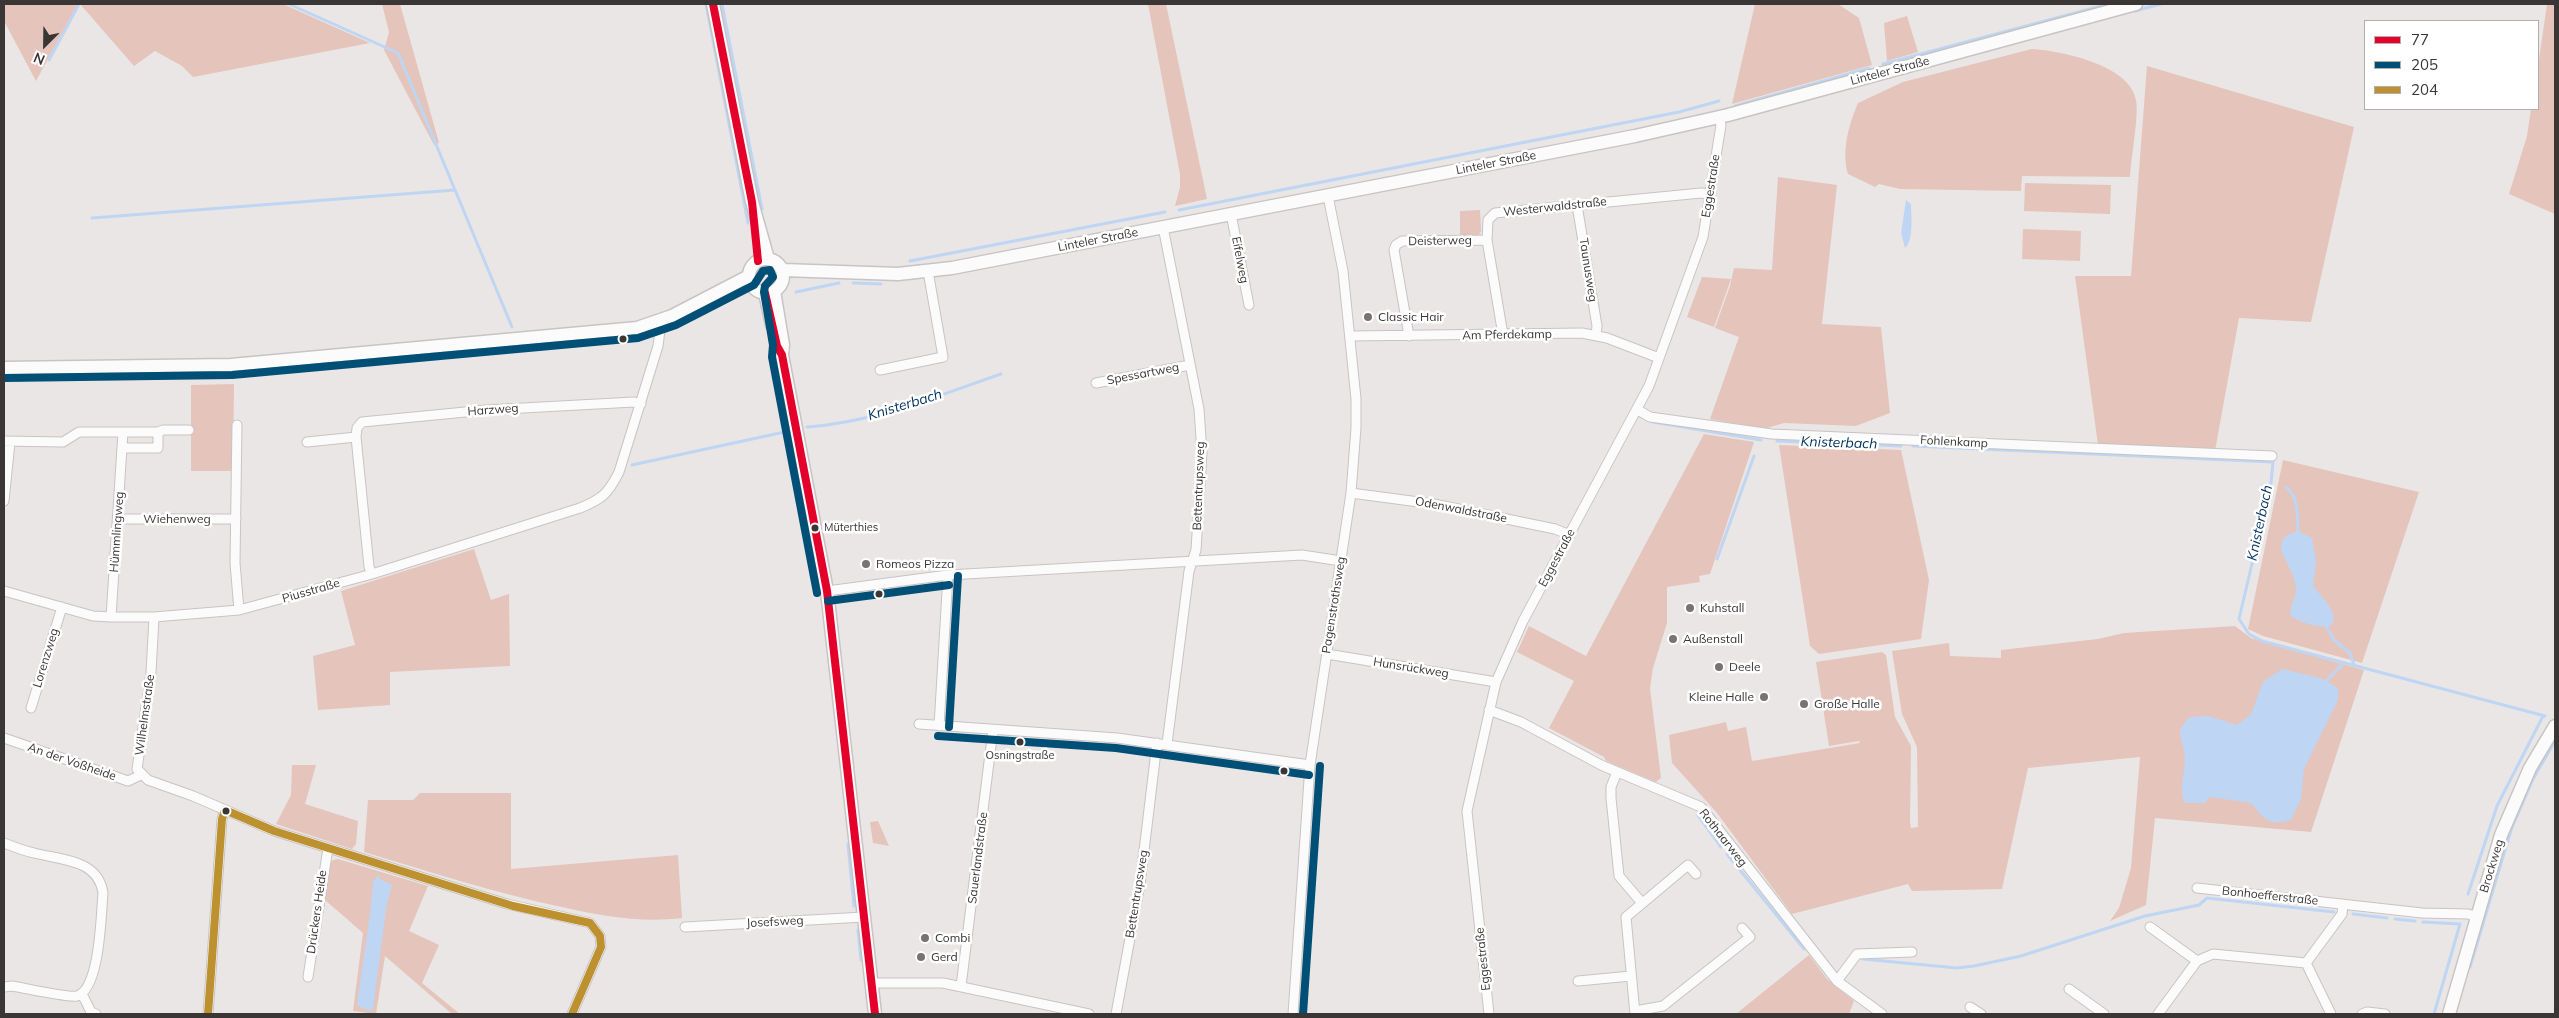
<!DOCTYPE html>
<html>
<head>
<meta charset="utf-8">
<style>
	body { margin:0 }
	#map { position:relative; width:2559px; height:1018px; overflow:hidden; background:#eae6e5; font-family:Mulish,sans-serif }
	canvas { display:block }
	.frame { position:absolute; inset:0; border:5px solid #393635; pointer-events:none }
	.legend { position:absolute; left:2364px; top:20px; width:175px; height:90px; box-sizing:border-box; background:#fff; border:1px solid #b0afae; margin:0; padding:6px 9px; list-style:none; font-size:15px; color:#393635 }
	.legend li { display:flex; align-items:center; gap:10px; height:25px }
	.legend b { width:25px; border:1px solid #b0afae }
	.north { position:absolute; left:20px; top:20px; width:50px; height:50px; -webkit-text-stroke:4px #fff; paint-order:stroke; rotate:203deg; font-size:14px; font-weight:700; line-height:20px; text-align:center; color:#393635 }
	.north::after { content:''; display:block; margin:auto; width:18px; height:22px; background:#393635; clip-path:polygon(50% 0,100% 100%,50% 72%,0 100%) }
</style>
</head>
<body>
<div id="map">
<canvas width="2559" height="1018"></canvas>
<div class="frame"></div>
<ul class="legend">
<li><b style="height:6px;background:#e4002b"></b>77</li>
<li><b style="height:6px;background:#004f76"></b>205</li>
<li><b style="height:6px;background:#bd9030"></b>204</li>
</ul>
<div class="north">N</div>
</div>
<script>
const context = document.querySelector('canvas').getContext('2d');
context.lineJoin = 'round';
function fill(path, color) { context.fillStyle = color; context.fill(path, 'evenodd'); }
function stroke(path, color, width, dash) { context.strokeStyle = color; context.lineWidth = width; context.lineCap = dash ? 'butt' : 'round'; context.setLineDash(dash || []); context.stroke(path); }
function write(font, color, halo, rows, align = 'center') {
  context.font = font + ' Mulish,sans-serif'; context.lineWidth = 5; context.setLineDash([]); context.textBaseline = 'middle'; context.strokeStyle = halo; context.fillStyle = color; for (const [text, x, y, turn = 0] of rows) {
    context.save(); context.translate(x, y); context.rotate((+turn || 0) * Math.PI / 180); context.textAlign = isNaN(turn) ? turn : align; if (halo) context.strokeText(text, 0, 0); context.fillText(text, 0, 0); context.restore();
  }
}
fill(new Path2D(`
	M4,4H78L36,81L4,21Z
	M80,4H283L370,43L193,77L182,66L155,51L134,66Z
	M382,4H400L439,143L434,145L384,50L389,32Z
	M1148,4H1166L1207,199L1175,206L1180,187V174Z
	M1755,4H1838L1859,18L1872,65L1732,104Z
	M2547,4H2555V214L2509,194L2527,136L2531,109H2538V66Z
	M1907,16L1918,52L1887,61L1884,23Z
	M2032,49C2062,51 2130,65 2136,100C2139,116 2131,158 2130,177L2022,176L2021,191L1900,189L1879,184L1875,187L1848,174C1841,152 1849,124 1858,103L1903,82Z
	M2147,66L2354,127L2311,322L2239,318L2215,451L2098,445L2075,276H2131Z
	M1778,177L1837,185L1822,324L1881,327L1890,413L1856,426L1784,423L1764,429L1710,419L1739,337L1715,328L1730,286L1734,268L1772,270Z
	M2025,183L2111,185L2110,214L2024,211Z
	M1480,210L1481,231L1479,235H1460V211Z
	M2023,229L2081,231L2080,261L2022,259Z
	M1702,277L1731,279L1714,327L1687,317Z
	M234,384L233,471H191V385Z
	M1704,434L1754,442L1710,574L1699,576L1700,582L1667,587V623L1653,668L1650,688L1661,778L1656,782L1606,761L1604,757L1549,728L1574,681L1517,652L1529,626L1586,656Z
	M1779,445L1901,450L1929,580L1921,639L1819,654L1810,646Z
	M2283,460L2419,492L2362,663L2263,636L2248,629Z
	M474,549L491,600L509,594L510,666L390,672V705L318,710L313,656L355,645L341,591Z
	M2235,626L2251,638L2364,670L2311,832L2155,818L2146,905L2110,921L2119,908L2131,868L2140,757L2028,768L2002,889L1912,891L1908,884L1792,914L1717,813L1672,763L1669,735L1726,722L1728,731L1746,727L1752,761L1860,743L1859,741L1829,746L1816,662L1882,652L1886,655L1895,717L1911,746L1910,822L1911,828L1918,827L1917,747L1902,714L1892,651L1949,643L1950,656L2001,658V650L2098,639L2124,633Z
	M292,765H316L305,804L358,821L356,844L352,849L276,824L291,795Z
	M420,793H511V869L678,855L682,918C642,923 601,916 562,907C495,893 430,872 364,852L368,800H413Z
	M878,821L889,846L873,843L870,822Z
	M338,859L428,886L409,931L439,945L422,983L460,1014H452L385,956L376,1014L353,1011L363,933L325,900L329,865L333,860Z
	M1809,955L1827,979L1854,1001L1849,1014H1736Z`), '#e5c4bc');
fill(new Path2D(`
	M1906,200L1911,204C1911,215 1914,241 1905,248L1901,233Z
	M2298,531L2312,538L2316,562L2313,585C2320,597 2339,610 2332,625C2318,628 2301,624 2290,615C2290,605 2296,598 2296,589C2297,567 2261,541 2298,531Z
	M2282,669L2320,678L2338,688V700L2304,769L2301,799L2291,820C2268,826 2265,820 2251,803L2210,797L2205,803H2185C2177,786 2188,769 2184,752C2183,743 2180,738 2180,729L2189,717L2208,716L2237,725L2251,714L2263,682Z
	M378,875L380,879L392,885L386,909L373,1009L369,1011L357,1005C362,964 370,924 373,882Z`), '#bed6f3');
stroke(new Path2D(`
	M289,4L398,53L512,327
	M706,4L748,223
	M722,4L762,209
	M2135,11L2161,4
	M49,60L79,4
	M1883,64L2109,4
	M1735,106L1869,68
	M1179,210L1679,112L1719,101
	M92,218L455,190
	M910,261L1165,212
	M853,283L881,284
	M796,292L839,283
	M1653,422L1761,440
	M807,427C875,422 937,396 1001,374
	M1777,441L1901,446
	M1913,446L2273,462L2271,483L2239,619L2249,634L2262,641L2545,716
	M632,465L789,431
	M2286,487C2299,497 2297,516 2298,531
	M1717,559L1754,456
	M2326,626L2334,640L2350,653L2354,665
	M2326,681L2344,663
	M1698,815L1721,847
	M848,844L854,906
	M1727,854L1804,949
	M2468,894L2497,806L2543,716
	M2353,914L2387,918
	M2395,919L2415,921
	M2423,922L2460,924
	M858,930L861,960
	M1863,959L1957,968L1974,966L2021,956L2145,916L2199,905L2207,898L2334,912
	M2470,967L2511,830L2533,779L2555,741
	M2434,1014L2460,924`), '#bed6f3', 3);
const street = new Path2D(`
	M1577,205L1597,326L1596,335
	M1231,214L1249,305
	M1163,227L1199,409L1202,453L1196,550L1189,571L1167,744
	M1503,335L1487,240L1488,220L1495,213L1701,193L1711,194
	M1351,336L1582,333L1607,338L1659,358
	M1409,336L1394,250L1396,245L1402,241L1487,240
	M880,370L943,357L928,271
	M1096,383L1190,365
	M1638,410L1650,417L1772,434L2272,456
	M237,425L235,563L239,610
	M158,432L163,430H189
	M4,441L63,442L79,432H158V448H123
	M307,442L356,437
	M1351,493L1434,504L1555,529L1570,535
	M4,501L10,442
	M118,519H236
	M372,574L369,567L356,437L357,428L362,422L486,410L634,402L641,404
	M4,591L93,616L111,617H154L239,610L372,574L580,508C602,499 608,494 619,472L658,346L660,330L657,322
	M827,591L948,575L1302,555L1341,561
	M111,617L123,432
	M154,617L151,673L137,769L148,780L193,796L274,831L507,904L590,923L600,936L601,947L572,1014
	M1327,654L1496,682
	M31,708L62,607
	M1489,710L1521,722L1601,765L1701,807L1837,981L1882,1014
	M919,724L1117,738L1310,765
	M939,726L948,575
	M4,738L128,781L141,775
	M1617,772L1611,787V798L1619,876L1642,903
	M4,843C14,847 24,851 34,853C61,860 98,859 103,893C101,915 100,989 77,996C67,998 25,988 12,986L4,987
	M2197,888L2422,913L2468,914L2477,917
	M685,927L864,917
	M2150,927L2197,961
	M2306,963L2342,914L2343,904
	M2306,963L2331,1014
	M308,977L328,848
	M1578,981L1631,976
	M1837,981L1857,954L1912,952
	M871,983H943L1089,1014
	M961,986L993,730
	M2069,989L2104,1014
	M82,994L91,1012L96,1014
	M1970,1007L1981,1014
	M1635,1011L1663,1006L1750,937L1742,928
	M208,1014L222,819L225,810
	M1116,1014L1140,884L1157,743
	M1293,1014L1310,765L1351,493L1356,428V399L1343,271L1328,196
	M1489,1014L1467,811L1496,682L1523,621L1649,386L1703,237L1721,125L1719,117
	M1635,1014L1626,917L1688,865L1696,874
	M2158,1014L2197,961L2213,954L2306,963
	M2362,1014L2367,1012L2385,1014`);
const secondary = new Path2D(`
	M713,4L752,202L768,259
	M749 276a17 17 0 1 1 34 0a17 17 0 1 1-34 0Z
	M783,270L898,274L952,268L1635,136L1728,115L2136,4
	M774,291L783,345L782,355L827,591L875,1014
	M765,293L772,325
	M4,368L231,365L637,328L672,316L749,276
	M2449,1014L2501,835L2530,768L2555,726`);
stroke(street, '#c7c4c3', 11);
stroke(secondary, '#c7c4c3', 15);
stroke(street, '#fcfbfb', 9);
stroke(secondary, '#fcfbfb', 12);
stroke(new Path2D(`
	M713,4L752,202L758,261
	M765,293L777,346L782,355L827,591L875,1014`), '#e4002b', 8);
stroke(new Path2D(`
	M4,378L232,375L638,338L676,325L754,285L763,271L770,270L773,277L765,286L764,292L773,345L772,357L817,593
	M828,601L949,585
	M949,727L958,576
	M938,736L1116,748L1309,775
	M1303,1014L1320,766`), '#004f76', 8);
stroke(new Path2D(`
	M208,1014L222,819L225,810L274,831L513,906L590,923L600,936L601,947L572,1014`), '#bd9030', 8);
for (const [x, y, r, color] of [
	[1368,317,5,"#777473"],
	[623,339,4.5,"#393635"],
	[815,528,4.5,"#393635"],
	[866,564,5,"#777473"],
	[879,594,4.5,"#393635"],
	[1690,608,5,"#777473"],
	[1673,639,5,"#777473"],
	[1719,667,5,"#777473"],
	[1764,697,5,"#777473"],
	[1804,704,5,"#777473"],
	[1020,742,4.5,"#393635"],
	[1284,771,4.5,"#393635"],
	[226,811,4.5,"#393635"],
	[925,938,5,"#777473"],
	[921,957,5,"#777473"]
]) { const dot = new Path2D(); dot.arc(x, y, r, 0, 2 * Math.PI); context.fillStyle = color; context.fill(dot); stroke(dot, '#fff', 2); }
write('11px', '#393635', '#fff', [
	["Müterthies",824,528],
	["Osningstraße",1020,756,"center"]
], 'left');
write('12px', '#393635', '#fff', [
	["Linteler Straße",1890,71,-15],
	["Linteler Straße",1496,163,-11],
	["Eggestraße",1711,186,-81],
	["Westerwaldstraße",1555,207,-6],
	["Linteler Straße",1098,240,-11],
	["Deisterweg",1440,241,-1],
	["Eifelweg",1240,260,79],
	["Taunusweg",1588,270,81],
	["Am Pferdekamp",1507,335,-1],
	["Spessartweg",1143,374,-11],
	["Harzweg",493,410,-4],
	["Fohlenkamp",1954,442,3],
	["Bettentrupsweg",1199,486,-88],
	["Odenwaldstraße",1461,510,11],
	["Wiehenweg",177,519],
	["Hümmlingweg",117,532,-86],
	["Eggestraße",1557,558,-62],
	["Piusstraße",311,591,-16],
	["Pagenstrothsweg",1334,605,-81],
	["Lorenzweg",46,658,-73],
	["Hunsrückweg",1411,668,9],
	["Wilhelmstraße",145,715,-82],
	["An der Voßheide",72,762,19],
	["Rothaarweg",1723,838,52],
	["Sauerlandstraße",978,858,-83],
	["Brockweg",2492,866,-73],
	["Bettentrupsweg",1137,894,-81],
	["Bonhoefferstraße",2270,896,6],
	["Drückers Heide",317,912,-82],
	["Josefsweg",775,922,-3],
	["Eggestraße",1483,959,-96]
]);
write('12px', '#393635', '#fff', [
	["Classic Hair",1378,317],
	["Romeos Pizza",876,564],
	["Kuhstall",1700,608],
	["Außenstall",1683,639],
	["Deele",1729,667],
	["Kleine Halle",1754,697,"right"],
	["Große Halle",1814,704],
	["Combi",935,938],
	["Gerd",931,957]
], 'left');
write('italic 14px', '#00315f', '#fff', [
	["Knisterbach",905,405,-17],
	["Knisterbach",1839,443,2],
	["Knisterbach",2260,523,-78]
]);
</script>
</body>
</html>
